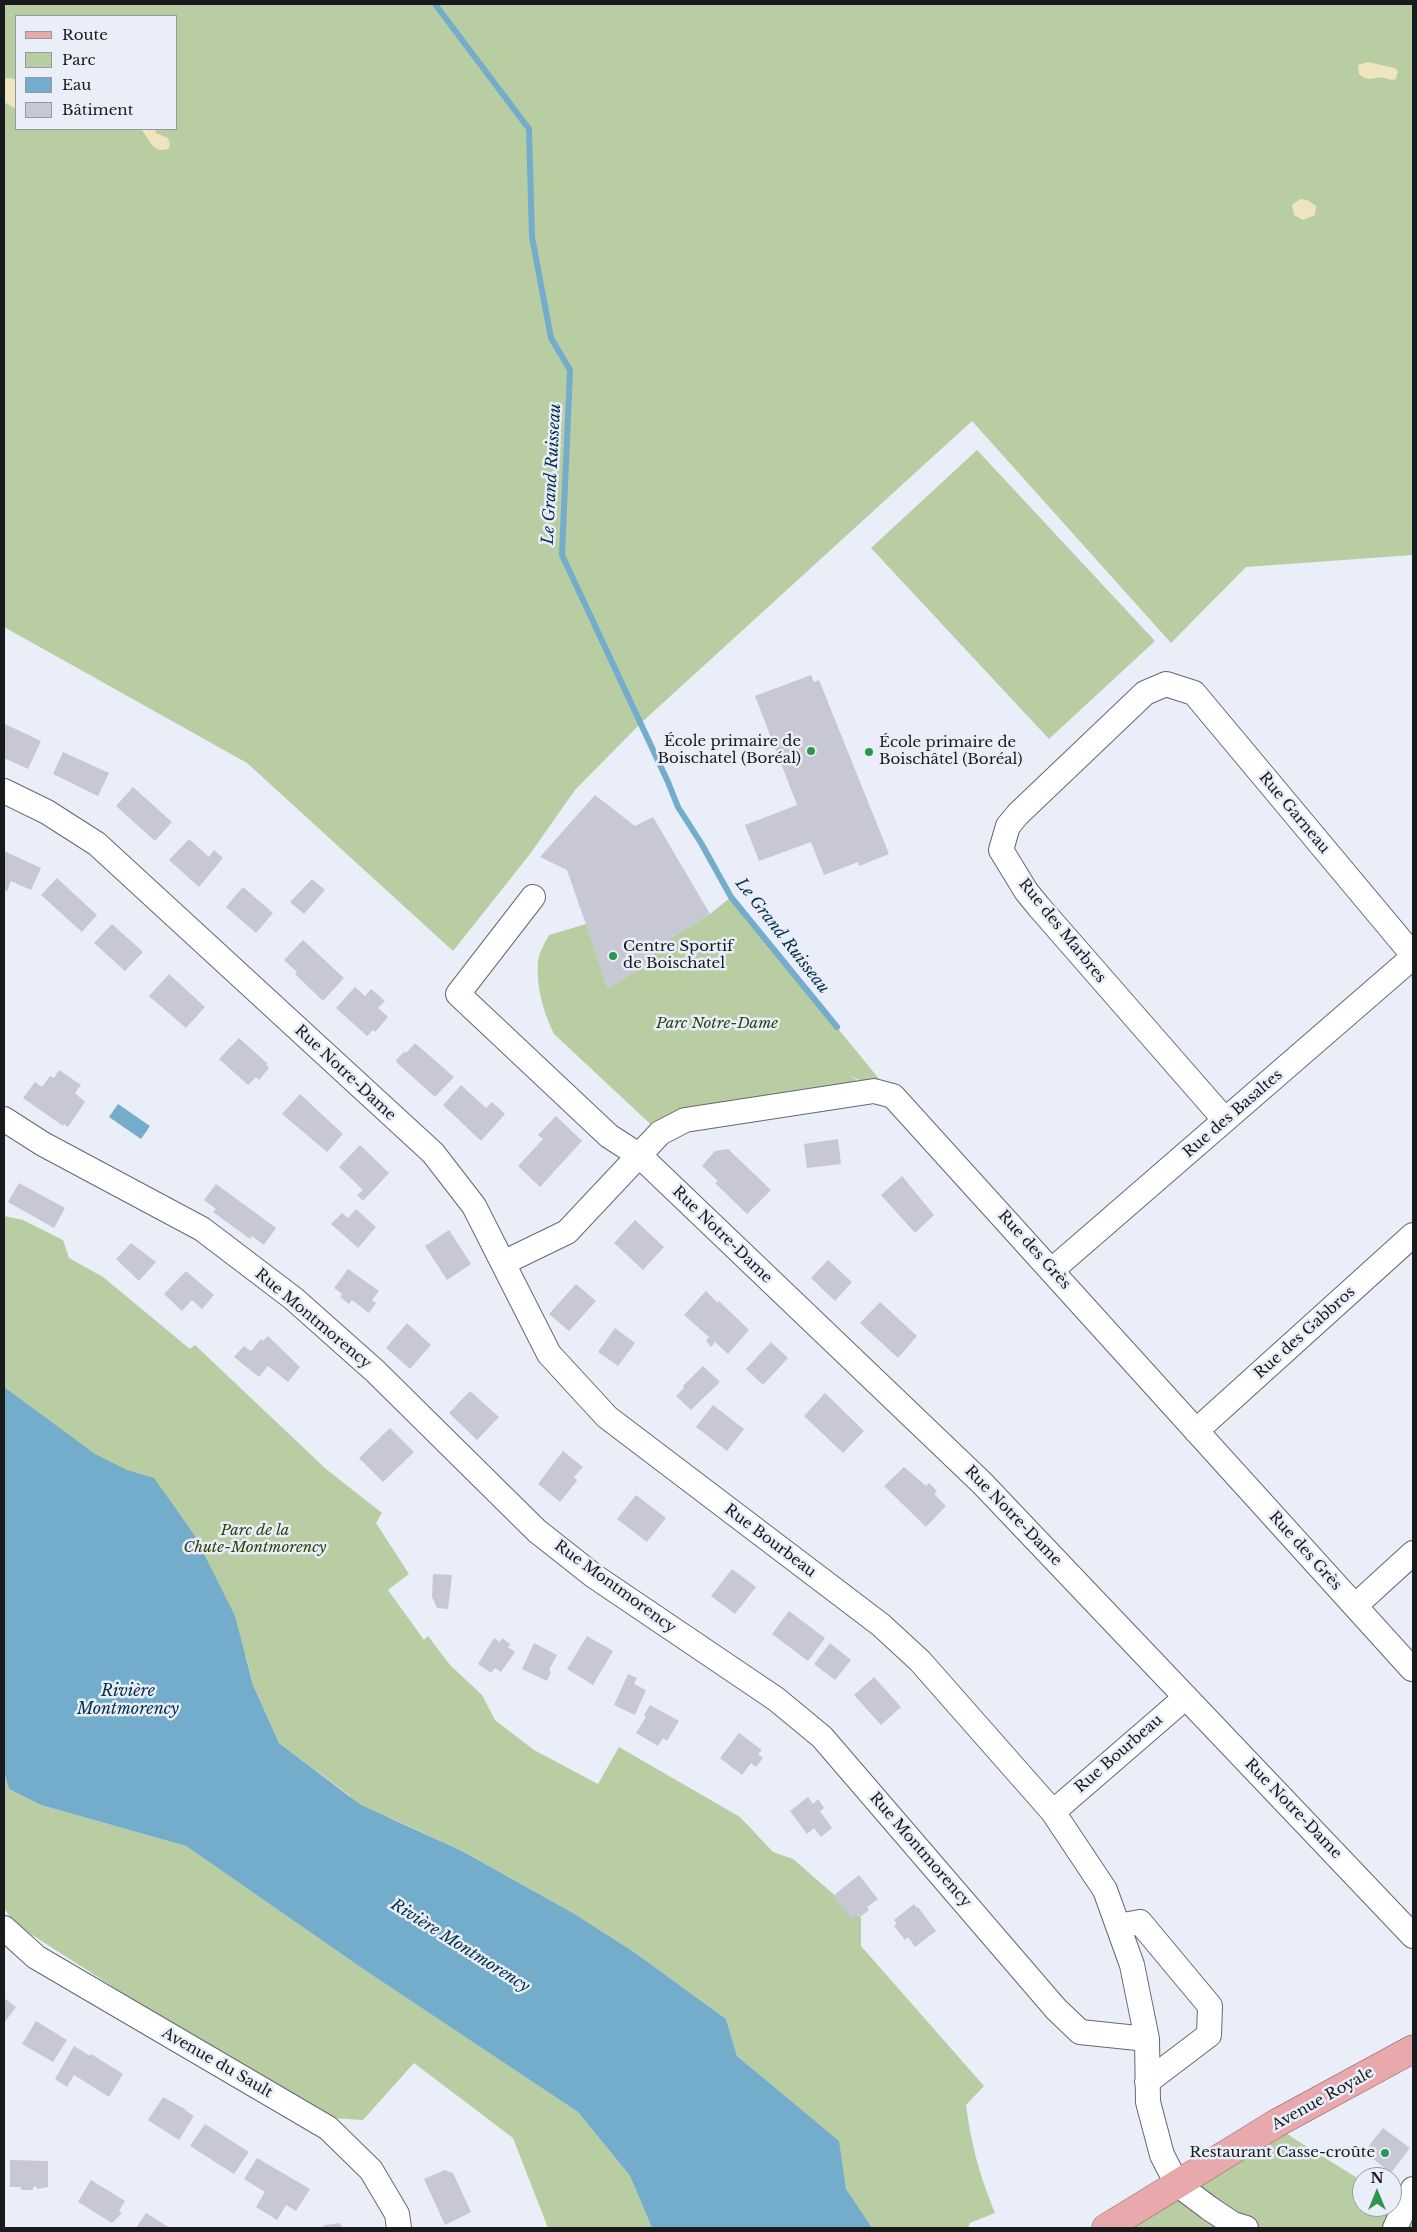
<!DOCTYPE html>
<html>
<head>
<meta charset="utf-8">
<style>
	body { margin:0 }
	#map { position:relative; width:1417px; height:2232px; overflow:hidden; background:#e9eef8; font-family:"Libre Baskerville",serif }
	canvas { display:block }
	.frame { position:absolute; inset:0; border:5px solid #181a1e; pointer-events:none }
	.legend { position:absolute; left:15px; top:15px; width:162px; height:115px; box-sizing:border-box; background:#e9eef8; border:1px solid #9599a1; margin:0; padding:6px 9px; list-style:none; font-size:15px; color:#181a1e }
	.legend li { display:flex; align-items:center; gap:10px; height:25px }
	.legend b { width:25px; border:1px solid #9599a1 }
	.north { position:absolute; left:1352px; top:2167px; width:50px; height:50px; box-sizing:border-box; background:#e9eef8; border:1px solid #9599a1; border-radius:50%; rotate:0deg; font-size:14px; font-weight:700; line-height:20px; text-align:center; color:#181a1e }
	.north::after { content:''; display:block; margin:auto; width:18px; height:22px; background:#2d954c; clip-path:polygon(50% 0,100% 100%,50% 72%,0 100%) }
</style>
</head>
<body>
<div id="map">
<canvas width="1417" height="2232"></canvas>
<div class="frame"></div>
<ul class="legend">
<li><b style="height:6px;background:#e8a9ad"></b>Route</li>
<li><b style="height:14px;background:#b8cea2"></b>Parc</li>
<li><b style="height:14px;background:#74accc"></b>Eau</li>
<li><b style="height:14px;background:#c7c8d3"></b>Bâtiment</li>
</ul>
<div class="north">N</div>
</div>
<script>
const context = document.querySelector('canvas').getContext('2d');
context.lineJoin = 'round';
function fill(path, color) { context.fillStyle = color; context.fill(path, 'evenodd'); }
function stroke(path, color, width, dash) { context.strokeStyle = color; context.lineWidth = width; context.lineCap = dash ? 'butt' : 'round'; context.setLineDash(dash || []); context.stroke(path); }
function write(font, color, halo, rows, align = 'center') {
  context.font = font + ' "Libre Baskerville",serif'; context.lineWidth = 5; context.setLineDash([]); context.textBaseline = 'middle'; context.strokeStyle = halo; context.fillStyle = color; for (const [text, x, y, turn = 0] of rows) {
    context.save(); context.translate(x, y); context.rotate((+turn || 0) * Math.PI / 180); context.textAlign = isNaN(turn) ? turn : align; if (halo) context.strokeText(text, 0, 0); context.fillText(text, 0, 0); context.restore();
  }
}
fill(new Path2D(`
	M4,4H1413V555L1246,567L1171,643L972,421L641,723L575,790L530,854L453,951L247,763L4,627ZM16,16H176V129H16Z
	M977,450L1155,641L1049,739L871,548Z
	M731,897L893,1096L849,1075L874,1091L660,1133L554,1034C543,1012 536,986 538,961C539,952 545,943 549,935L586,924L608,988L649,963L644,954L710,914Z
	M4,1216L23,1220L63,1240L69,1258L103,1277L190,1349L195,1345L326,1469L382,1513L376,1523L409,1574L388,1590L424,1640L428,1636L450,1665L482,1695L495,1720L534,1750L598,1784L619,1747L740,1817L773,1852L793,1859L861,1918V1946L984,2086L966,2105C971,2144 980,2177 995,2213L970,2223L968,2228H872C864,2216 850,2202 846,2188C840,2170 844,2152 832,2136L737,2056L726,2019L634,1952L573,1913L460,1850L393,1819L363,1809L349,1795L279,1743L253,1685L246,1657L4,1389Z
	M4,1772L9,1789L41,1805L186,1846L366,1971L578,2112L630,2176L652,2228H548L513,2138L414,2063L363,2120L330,2118L118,1990L15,1924L4,1908Z
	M1275,2124L1293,2138L1362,2181V2207H1392V2200L1413,2211V2228H1106Z`), '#b8cea2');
fill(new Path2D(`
	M1368,62L1395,68L1398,71L1396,79C1390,81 1390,79 1384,78C1374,76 1370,83 1359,74L1358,65Z
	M9,78L16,79V109L4,102V79Z
	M141,129H155L156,133L168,138L170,145L168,149C152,154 150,139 141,129Z
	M1300,199L1307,200L1316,206L1315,215L1303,220L1294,215L1292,205Z`), '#eee5bf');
fill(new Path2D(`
	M118,1104L150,1126L141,1139L109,1117Z
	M4,1387L95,1454L127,1470L154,1478L195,1536L235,1616L253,1685L279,1743L361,1805L460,1850L573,1913L634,1952L726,2019L737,2056L839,2141L846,2189L872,2228H652L630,2176L578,2112L366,1971L186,1846L41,1805L9,1789L4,1772Z`), '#74accc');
stroke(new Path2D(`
	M435,4L529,129L532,237L551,338L570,370L562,555L668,782L678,807L701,843L731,897L837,1027`), '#74accc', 6);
fill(new Path2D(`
	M811,675L814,682L819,680L889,854L859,866L858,862L824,875L811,842L759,861L745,825L797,805L755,696Z
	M5,724L41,741L28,769L4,758Z
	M63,752L109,773L98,796L53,774Z
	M133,787L172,822L155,841L116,806Z
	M595,795L635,826L653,817L710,914L644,954L649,963L608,988L567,870L540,857Z
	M189,839L209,857L214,850L223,858L199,887L169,860Z
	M4,851L41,868L31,890L11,881L7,891L4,890Z
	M57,878L97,915L82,932L41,895Z
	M312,879L325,890L304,914L290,902Z
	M243,887L273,913L256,933L226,907Z
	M112,924L143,952L125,971L94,943Z
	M303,940L344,978L323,1001L295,974L297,972L284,960Z
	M169,974L205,1007L186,1028L149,996Z
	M355,987L365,996L371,989L385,1001L378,1008L388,1017L375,1032L373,1030L367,1036L336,1008Z
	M239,1038L268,1064L266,1065L269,1068L259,1080L256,1077L248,1085L219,1059Z
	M415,1043L454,1077L435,1097L397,1063L396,1060L404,1052L406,1053Z
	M59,1070L81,1085L75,1093L85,1102L68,1127L64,1124L63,1126L23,1098L35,1082L42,1087L50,1076L54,1078Z
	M461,1085L486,1108L492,1102L505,1114L481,1141L443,1105Z
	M300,1094L343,1134L327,1152L282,1114Z
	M556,1116L582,1141L540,1187L518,1166L543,1139L538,1135Z
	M838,1139L841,1164L807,1168L804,1144Z
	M360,1145L389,1173L363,1201L357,1195L363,1190L339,1167Z
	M728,1149L771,1190L747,1214L715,1183L718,1181L702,1166L715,1151Z
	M902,1176L934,1215L915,1233L881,1195Z
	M19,1183L65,1208L54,1228L8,1202Z
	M216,1184L276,1228L264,1245L252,1236L250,1239L213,1212L216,1209L204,1200Z
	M356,1209L376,1227L358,1248L331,1224L342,1213L348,1218Z
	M635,1220L664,1247L643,1270L614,1243Z
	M449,1230L471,1264L447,1280L425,1246Z
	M131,1243L156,1262L139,1281L116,1259Z
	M828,1260L852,1282L835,1301L811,1278Z
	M348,1269L379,1291L372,1300L376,1303L369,1313L352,1300L349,1304L340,1297L342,1294L334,1288Z
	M186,1271L214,1295L202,1309L192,1300L182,1311L164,1294Z
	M576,1284L596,1301L569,1331L549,1314Z
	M706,1291L718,1303L719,1301L749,1330L728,1354L715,1342L711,1347L706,1341L709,1337L684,1315Z
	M880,1302L917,1336L898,1358L860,1323Z
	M407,1323L431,1345L410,1369L386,1348Z
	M615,1328L635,1343L618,1366L598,1352Z
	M268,1336L300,1367L288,1382L268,1366L259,1377L234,1357L244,1346L251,1351L261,1339L263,1341Z
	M771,1342L788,1358L763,1385L746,1369Z
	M703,1366L720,1382L691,1410L676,1396L684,1388L683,1386Z
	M470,1391L499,1417L477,1440L449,1413Z
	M825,1393L864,1431L843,1453L804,1416Z
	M713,1405L744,1429L727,1451L696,1427Z
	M390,1428L414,1452L383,1482L359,1458Z
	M563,1451L583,1467L574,1477L577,1481L560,1502L538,1484Z
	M904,1467L926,1486L929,1483L937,1491L934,1494L946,1506L926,1527L884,1486Z
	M636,1495L666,1518L647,1542L617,1519Z
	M732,1569L756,1587L735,1614L711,1596Z
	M433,1574L452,1575L448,1609L437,1608L432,1597Z
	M789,1611L825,1638L808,1661L772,1634Z
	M587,1636L613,1651L593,1685L567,1669Z
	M494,1638L500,1642L502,1638L510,1644L508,1647L515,1652L501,1672L495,1668L491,1673L478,1664Z
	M534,1643L557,1655L549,1670L551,1672L547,1681L522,1669Z
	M830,1643L851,1660L835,1680L814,1664Z
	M628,1674L637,1678L634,1684L646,1690L635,1715L614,1705Z
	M874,1677L901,1707L881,1725L854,1695Z
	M650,1705L679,1721L667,1741L663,1738L658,1746L636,1733L646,1717L644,1715Z
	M739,1733L762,1750L758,1754L763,1758L756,1767L751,1763L742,1775L720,1758Z
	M808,1797L813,1804L818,1799L824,1808L820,1811L832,1828L821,1837L814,1828L807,1834L790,1811Z
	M859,1875L878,1899L867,1907L869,1910L860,1917L858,1914L852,1919L833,1896Z
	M914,1904L917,1908L918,1907L936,1931L915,1947L908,1937L905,1940L894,1926L897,1923L894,1920Z
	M4,1998L16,2007L4,2023Z
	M36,2021L67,2040L53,2062L22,2044Z
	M74,2046L90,2056L91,2054L123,2074L109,2097L74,2075L67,2087L55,2079Z
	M163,2097L185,2109V2110L194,2116L179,2140L148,2120Z
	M205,2124L249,2152L234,2174L190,2146Z
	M1383,2128L1410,2148L1391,2173L1364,2152Z
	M257,2158L310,2189L296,2211L286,2205L277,2220L256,2207L265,2192L244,2179Z
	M10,2160L48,2161V2187L37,2189V2187H33V2190H21V2187H10Z
	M445,2170L453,2173L471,2212L445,2225L424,2179Z
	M91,2180L125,2201L119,2211L122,2213L112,2223L78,2202Z
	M146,2213L170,2228H136Z
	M340,2223L342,2228H320L325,2225Z`), '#c7c8d3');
const minor = new Path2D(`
	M4,791L47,812L97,844L433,1153L474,1206L549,1354L607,1417L881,1625L920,1661L1053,1812L1105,1890L1132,1965L1147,2039L1148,2102L1162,2155L1177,2184L1209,2208L1233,2224L1246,2228
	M533,897L458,994L609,1136L640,1156L982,1483L1413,1936
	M4,1119L43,1144L202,1229L294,1299L375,1371L537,1531L594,1576L776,1699L822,1737L1056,2009L1080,2032L1147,2039
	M1225,1120L1039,907L1026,891L1001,850L1008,826L1018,814L1145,693L1166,684L1194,693L1413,955
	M503,1263L567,1232L660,1133L685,1120L874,1091L893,1096L1412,1669
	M1052,1270L1413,957
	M1196,1431L1413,1235
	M1355,1606L1413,1553
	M1053,1812L1186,1697
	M1118,1926L1140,1922L1210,2006L1209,2035L1147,2082
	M4,1928L36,1957L328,2128L371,2170L397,2214L399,2228
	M1395,2228L1413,2189`);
const major = new Path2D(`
	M1106,2228L1275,2124L1413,2049`);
stroke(minor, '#646972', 26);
stroke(major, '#955157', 29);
stroke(minor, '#fff', 24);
stroke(major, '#e8a9ad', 28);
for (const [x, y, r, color] of [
	[811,751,5,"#2d954c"],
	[869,752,5,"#2d954c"],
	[613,956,5,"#2d954c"],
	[1385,2153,5,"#2d954c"]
]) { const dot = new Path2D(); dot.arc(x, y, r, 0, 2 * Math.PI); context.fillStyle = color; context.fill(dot); stroke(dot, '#e9eef8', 2); }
write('15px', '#181a1e', '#e9eef8', [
	["École primaire de",801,742],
	["Boischatel (Boréal)",801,759],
	["École primaire de",879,743,"left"],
	["Boischâtel (Boréal)",879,760,"left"],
	["Centre Sportif",623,947,"left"],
	["de Boischatel",623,964,"left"],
	["Restaurant Casse-croûte",1375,2153]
], 'right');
write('15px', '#181a1e', '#e9eef8', [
	["Rue Garneau",1294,813,50],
	["Rue des Marbres",1062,931,51],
	["Rue Notre-Dame",345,1073,43],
	["Rue des Basaltes",1233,1114,-41],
	["Rue Notre-Dame",722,1235,44],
	["Rue des Grès",1034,1250,48],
	["Rue Montmorency",313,1319,40],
	["Rue des Gabbros",1305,1333,-42],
	["Rue Notre-Dame",1013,1516,46],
	["Rue Bourbeau",770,1541,37],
	["Rue des Grès",1305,1551,48],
	["Rue Montmorency",615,1587,36],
	["Rue Bourbeau",1119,1754,-41],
	["Rue Notre-Dame",1293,1809,46],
	["Rue Montmorency",920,1850,49],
	["Avenue du Sault",217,2063,30],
	["Avenue Royale",1323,2099,-29]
]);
write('italic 15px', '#2b4109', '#e9eef8', [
	["Parc Notre-Dame",717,1024],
	["Parc de la",255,1531],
	["Chute-Montmorency",255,1548]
]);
write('italic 16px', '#003148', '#e9eef8', [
	["Le Grand Ruisseau",552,474,-87],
	["Le Grand Ruisseau",782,936,52],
	["Rivière",128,1691],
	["Montmorency",128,1709],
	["Rivière Montmorency",460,1946,32]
]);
</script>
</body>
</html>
